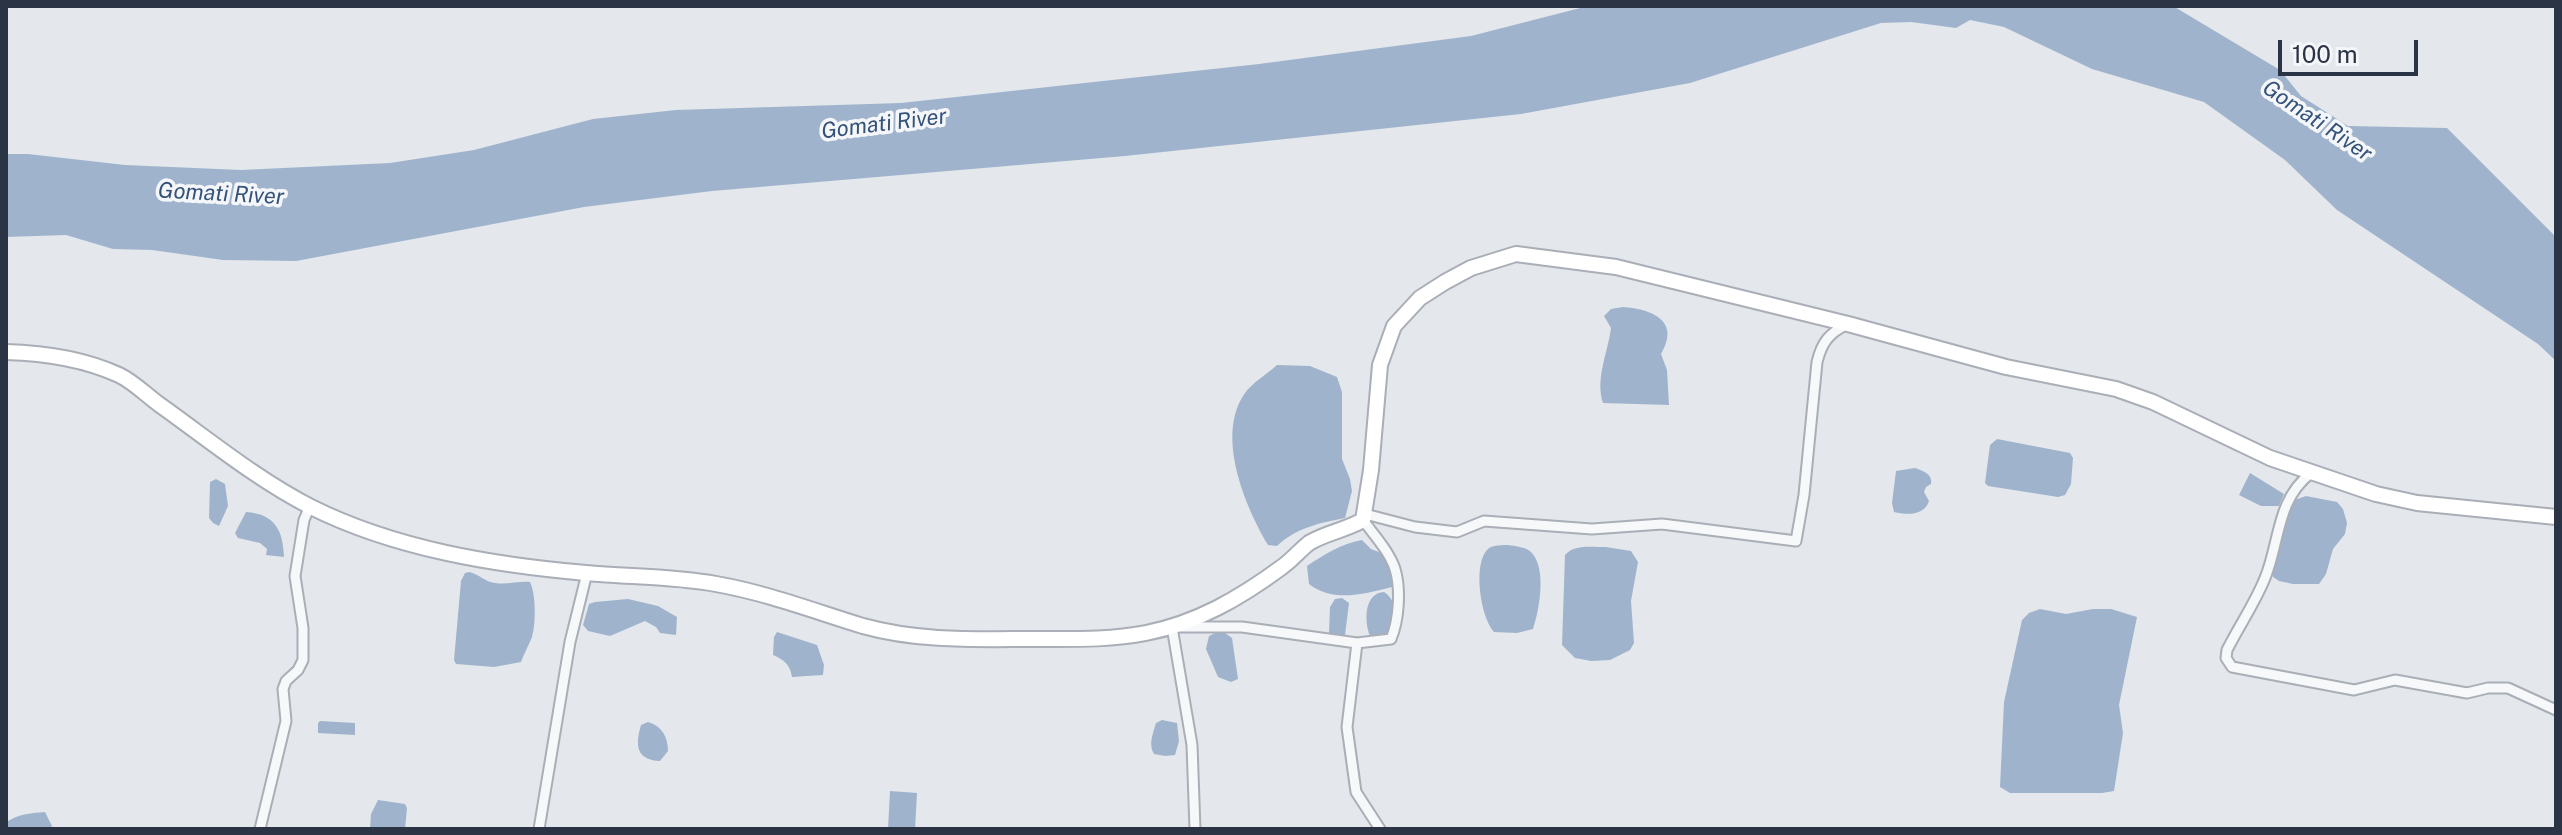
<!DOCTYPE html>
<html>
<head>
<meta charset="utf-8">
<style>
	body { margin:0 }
	#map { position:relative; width:2562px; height:835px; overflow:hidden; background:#e4e7ec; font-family:"Public Sans",sans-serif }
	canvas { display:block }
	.frame { position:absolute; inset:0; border:8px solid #2b3445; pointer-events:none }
	.scale { position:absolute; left:2278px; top:40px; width:140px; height:36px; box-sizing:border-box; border:4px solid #2b3445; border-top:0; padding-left:10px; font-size:24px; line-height:28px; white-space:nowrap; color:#2b3445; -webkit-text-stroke:6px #f4f6f9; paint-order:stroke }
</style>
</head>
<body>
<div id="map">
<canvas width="2562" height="835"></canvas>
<div class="frame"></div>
<div class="scale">100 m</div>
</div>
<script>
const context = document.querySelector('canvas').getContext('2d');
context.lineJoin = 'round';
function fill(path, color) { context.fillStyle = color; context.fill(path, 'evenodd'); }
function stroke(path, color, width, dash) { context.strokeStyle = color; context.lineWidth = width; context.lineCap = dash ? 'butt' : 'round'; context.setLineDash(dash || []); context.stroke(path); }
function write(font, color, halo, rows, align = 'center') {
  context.font = font + ' "Public Sans",sans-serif'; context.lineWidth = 7; context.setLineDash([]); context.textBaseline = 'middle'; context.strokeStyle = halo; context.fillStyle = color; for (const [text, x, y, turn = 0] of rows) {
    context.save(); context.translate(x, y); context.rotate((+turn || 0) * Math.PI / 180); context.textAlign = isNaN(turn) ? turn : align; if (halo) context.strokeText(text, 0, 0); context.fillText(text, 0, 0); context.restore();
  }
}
fill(new Path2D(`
	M1588,6H2173L2280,70L2301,96L2348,126L2447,128L2556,237V361L2538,344L2337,210L2285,160L2204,102L2092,69L2004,27L1970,20L1956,28L1911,22L1881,23L1690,83L1521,114L1125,156L712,191L584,207L296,261L223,260L152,250L113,249L66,235L6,237V154H28L125,165L241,170L390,163L474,150L593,119L676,110L901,103L1259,64L1471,36Z
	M1623,307C1652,309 1681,321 1661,354L1667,370L1669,405L1603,403C1595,379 1608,352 1611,328L1604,316L1611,309Z
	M1277,365L1310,366L1337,377L1342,392V459L1350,479L1352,491L1345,518C1319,523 1296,528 1277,546L1268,545C1245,506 1215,435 1245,393C1252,383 1267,374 1277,365Z
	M1997,439L2070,453L2073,458L2071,484L2065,495L2058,497L1988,486L1985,483L1990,445Z
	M1915,468C1923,471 1933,474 1931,484L1926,487L1924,492L1929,501C1924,516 1907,515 1894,512L1892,503L1896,471Z
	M2250,473L2284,494L2279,506H2261L2239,495Z
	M216,479L225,484L228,506L219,526L213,523L209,518L210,482Z
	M2306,496L2337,502L2343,509L2347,523L2345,534L2333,549L2326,574L2319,584H2293L2279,581L2273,577C2269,552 2283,523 2292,501Z
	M246,512C275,514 283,530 284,557L266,555L267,549L260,543L238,538L235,533Z
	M1362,540L1371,549L1384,554L1391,568L1392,587C1364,594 1333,603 1309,584L1307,566C1325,554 1341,544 1362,540Z
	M1508,545C1515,546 1527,547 1532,553C1547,570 1539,611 1533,629L1517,633L1494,632C1480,617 1472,561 1489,548C1494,545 1503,545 1508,545Z
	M1606,547L1631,551L1638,562L1631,601L1634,643L1630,650L1610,660L1591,661L1575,658L1562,645L1565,555C1574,544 1592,547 1606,547Z
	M469,572C479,574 485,582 495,583C506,585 519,581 530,582C536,594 536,624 532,637C529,645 524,653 521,662L494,667L456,664L454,660L461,581L465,573Z
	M1384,592C1400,603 1393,617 1389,634L1385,637L1370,636C1364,621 1364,593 1384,592Z
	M1342,598L1349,603L1345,635L1343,637H1334L1329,633L1330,607L1335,599Z
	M628,599L658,606L677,617L676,635L660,633L656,627L645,621L610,636L588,631L583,625L589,604L595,602Z
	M2040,609L2066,614L2093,609H2111L2137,617L2119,705L2123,733L2114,791L2102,793H2010L2000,787L2004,702L2022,620L2029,613Z
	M777,632L817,645L824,665L823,675L792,677C790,664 784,660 773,655L774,637Z
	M1217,632L1225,633L1232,638L1238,679L1231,682L1218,677L1206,649L1209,636Z
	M1162,720L1177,723L1179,741L1175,755L1165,756L1154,754C1148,744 1153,734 1156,723Z
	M320,721L355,723V735L318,733V723Z
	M648,722C662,726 668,737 668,751L660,761C636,760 635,745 641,725Z
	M890,791L917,793L915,829H888Z
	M378,800L405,804L407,808L405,829H370L371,814Z
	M45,812L52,826L50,829H7L8,821C19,814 32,813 45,812Z`), '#9fb4cc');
const street = new Path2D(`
	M2311,473C2276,500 2280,542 2265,578C2255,603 2239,626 2227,650L2226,658L2232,667L2354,690L2395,680L2467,693L2488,688H2508L2556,710
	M1365,514L1415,527L1457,532L1484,521L1592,529L1662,524L1796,541L1804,495L1817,362C1822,342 1829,333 1848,324
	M1357,643L1391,639C1399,620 1401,589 1395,569C1389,551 1374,535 1363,520
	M260,829L286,721L283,689L286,681L298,670L303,660V628L295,576L304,520L310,506
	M539,829L570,642L587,573
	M1195,829L1192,745L1172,627H1242L1357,643L1347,727L1356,792L1380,829`);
const secondary = new Path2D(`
	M6,352C44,353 84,359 119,375C134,382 147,396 160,405C209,440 258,480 311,507C395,549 494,565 586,573C629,577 673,576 716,584C767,593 814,611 863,626C920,642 979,639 1037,639C1073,639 1110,640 1146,633C1197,623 1240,598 1282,567C1292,560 1300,550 1309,543C1325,533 1346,530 1363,520L1371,470L1380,365L1394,326L1420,298L1445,282L1471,268L1516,254L1616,267L1848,324L2006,367L2116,389L2153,402L2270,458L2376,494L2417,503L2556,517`);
stroke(street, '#a9aeb7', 13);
stroke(secondary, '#a9aeb7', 18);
stroke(street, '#f7f8fa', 9);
stroke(secondary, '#fff', 14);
write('italic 22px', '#34527a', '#f4f6f9', [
	["Gomati River",2317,121,34],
	["Gomati River",884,124,-7],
	["Gomati River",221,194,3]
]);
</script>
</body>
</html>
